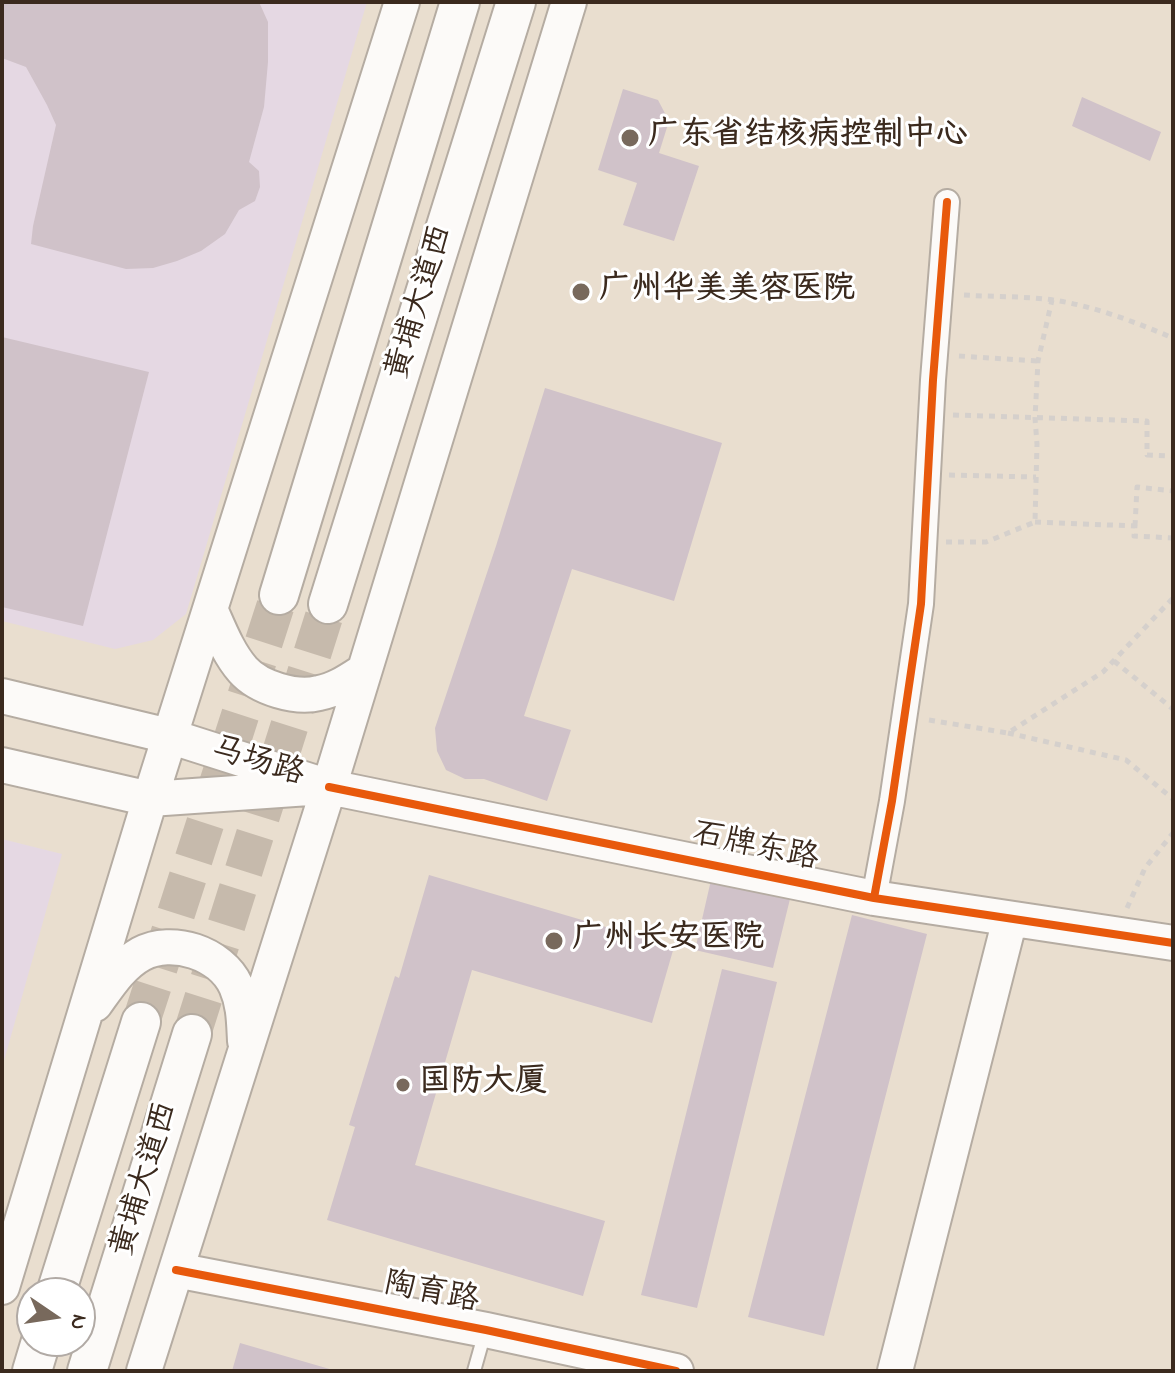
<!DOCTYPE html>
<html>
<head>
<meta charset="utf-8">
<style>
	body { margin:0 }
	#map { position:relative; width:1175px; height:1373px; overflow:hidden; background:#e9decf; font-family:"Indie Flower",sans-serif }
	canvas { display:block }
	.frame { position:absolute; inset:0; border:4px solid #3b2a1e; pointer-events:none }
	.north { position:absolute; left:16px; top:1277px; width:80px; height:80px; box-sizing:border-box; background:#fff; border:2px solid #b1aaa5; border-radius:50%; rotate:103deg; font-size:22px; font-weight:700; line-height:32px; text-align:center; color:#3b2a1e }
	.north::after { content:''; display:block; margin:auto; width:28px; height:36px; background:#78695c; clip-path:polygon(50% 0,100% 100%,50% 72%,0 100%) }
</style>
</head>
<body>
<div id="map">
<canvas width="1175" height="1373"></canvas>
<div class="frame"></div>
<div class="north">N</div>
</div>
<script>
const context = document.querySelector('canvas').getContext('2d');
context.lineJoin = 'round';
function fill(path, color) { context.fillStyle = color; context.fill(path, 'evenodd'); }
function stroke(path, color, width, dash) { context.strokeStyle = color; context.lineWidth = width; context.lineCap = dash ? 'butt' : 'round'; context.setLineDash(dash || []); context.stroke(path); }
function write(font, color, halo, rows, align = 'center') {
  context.font = font + ' "Indie Flower","LXGW WenKai TC",sans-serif'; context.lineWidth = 6; context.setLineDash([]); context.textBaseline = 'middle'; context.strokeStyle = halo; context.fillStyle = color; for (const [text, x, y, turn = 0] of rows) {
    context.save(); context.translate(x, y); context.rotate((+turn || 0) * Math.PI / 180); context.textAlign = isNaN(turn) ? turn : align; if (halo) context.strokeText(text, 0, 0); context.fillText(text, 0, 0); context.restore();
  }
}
fill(new Path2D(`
	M2,2H367L186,614L153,640L115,649L2,621Z
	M2,839L62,854L2,1068Z`), '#e5d8e3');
fill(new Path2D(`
	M2,2H259L268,22V62L264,107L249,162L259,171L260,187L255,201L239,210L225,234L201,251L177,261L153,268L126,269L31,244L33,226L56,125L47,105L26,67L2,58Z
	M623,89L658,100L669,121L659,153L699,166L674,241L623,225L637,183L598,170Z
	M1082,97L1161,132L1150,161L1072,126Z
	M2,337L149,372L83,626L2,607Z
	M545,388L722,443L674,601L572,569L524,716L571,730L547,801L484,779H465L446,770L437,751L435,728L496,546Z
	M429,875L674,947L652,1023L472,970L415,1165L605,1221L583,1296L327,1220L355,1127L349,1125L395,976L399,978Z
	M711,880L790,899L773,968L695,950Z
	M852,915L927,934L824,1336L748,1317Z
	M722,969L777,982L697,1308L641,1295Z
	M240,1343L333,1370L332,1371H232Z`), '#d0c2c9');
stroke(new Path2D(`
	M141,1022L279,595
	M192,1034L328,604`), '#c6baac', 38, [38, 19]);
const lane = new Path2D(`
	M474,1371L485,1332`);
const street = new Path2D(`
	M874,898L892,801L921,604L933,380L947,202`);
const secondary = new Path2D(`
	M210,609C219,629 228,653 243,670C259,688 296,699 319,693C336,690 350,680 364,671
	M2,696L169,736L329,787L874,898L1173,943
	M2,765L150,799L309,788
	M95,1004C108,986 121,965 141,954C172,937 221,953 236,986C244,1004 244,1021 245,1041
	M176,1270L486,1330L676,1371
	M2,1287L150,799L402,2
	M144,1371L329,787L569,2
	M895,1371L1010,919`);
const primary = new Path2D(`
	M279,595L460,2
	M328,604L516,2
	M56,1293L141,1022
	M32,1371L41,1341
	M87,1371L192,1034`);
stroke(lane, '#b5aca2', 16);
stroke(street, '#b5aca2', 28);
stroke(secondary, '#b5aca2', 38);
stroke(primary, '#b5aca2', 42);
stroke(new Path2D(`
	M964,295C993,297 1024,296 1053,300C1094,306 1135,322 1173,338
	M959,356L1038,361
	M953,415L1147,421V455L1173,456
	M949,475L1036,477
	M1035,522L1135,526L1134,536L1173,538
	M1135,526L1137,487L1173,491
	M946,542H986L1035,522L1037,444L1035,418L1038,361L1052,300
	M1114,661L1173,709
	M929,720L1008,733L1103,672L1173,598
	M1008,733L1126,760L1173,799
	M1127,908L1145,868L1173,833`), '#d5d0cc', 5, [6, 6]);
stroke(lane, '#fcfaf8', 12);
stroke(street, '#fcfaf8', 24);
stroke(secondary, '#fcfaf8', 34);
stroke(primary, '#fcfaf8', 38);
stroke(new Path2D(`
	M329,787L874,898L1173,943
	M874,898L892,801L921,604L933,380L947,202
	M176,1270L486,1330L676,1371`), '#e8590c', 8);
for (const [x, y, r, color] of [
	[630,138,10,"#78695c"],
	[581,292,10,"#78695c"],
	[554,941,10,"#78695c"],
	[403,1085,8,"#78695c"]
]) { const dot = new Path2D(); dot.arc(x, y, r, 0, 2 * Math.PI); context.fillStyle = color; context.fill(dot); stroke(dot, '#fff', 3); }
write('bold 32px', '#3b2a1e', '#fff', [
	["广东省结核病控制中心",648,138],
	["广州华美美容医院",599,292],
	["广州长安医院",572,941],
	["国防大厦",419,1085]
], 'left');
write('32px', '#3b2a1e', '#fff', [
	["黄埔大道西",422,303,-73],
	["马场路",257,764,17],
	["石牌东路",755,849,12],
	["黄埔大道西",147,1180,-73],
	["陶育路",431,1295,11]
]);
</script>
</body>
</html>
